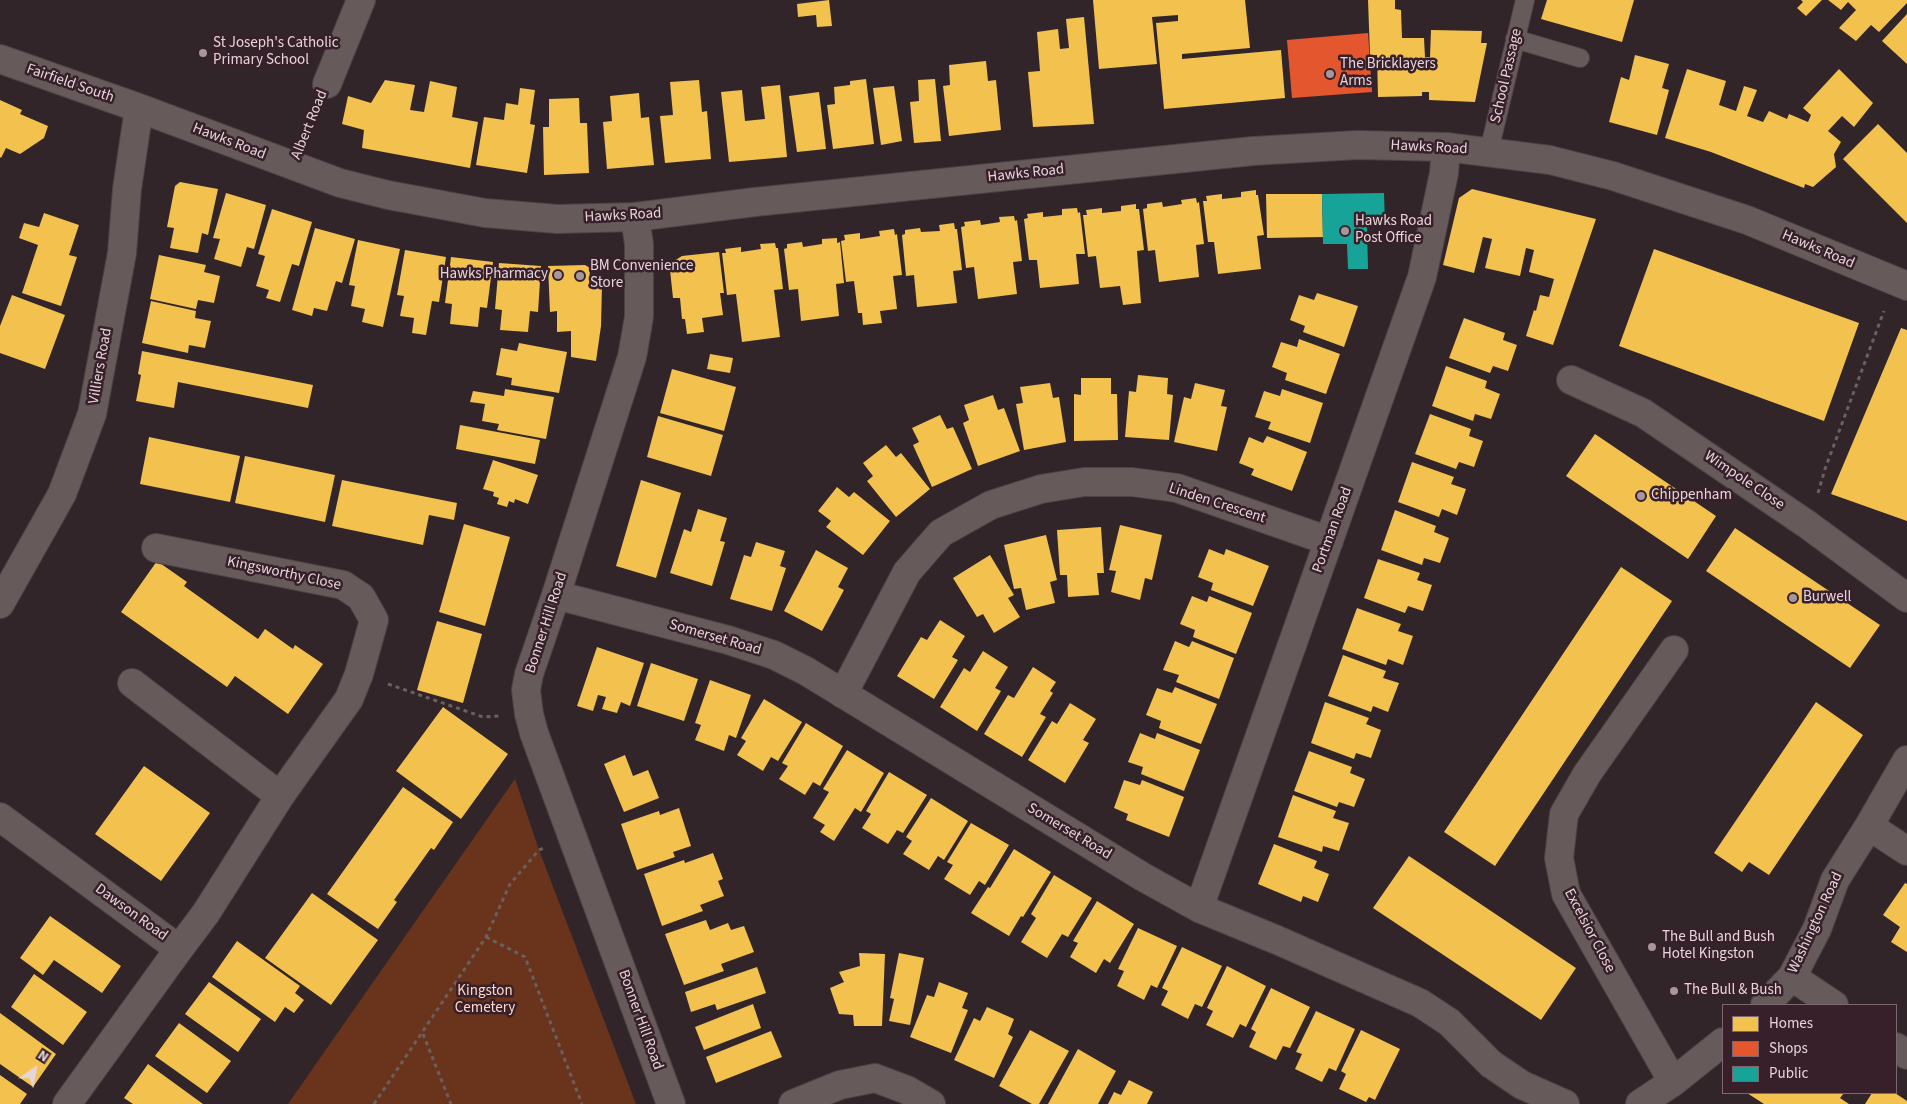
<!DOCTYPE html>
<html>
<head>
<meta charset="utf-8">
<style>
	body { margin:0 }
	#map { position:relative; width:1907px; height:1104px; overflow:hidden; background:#32252a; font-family:"Source Sans 3",sans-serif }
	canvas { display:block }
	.legend { position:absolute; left:1722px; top:1004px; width:175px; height:90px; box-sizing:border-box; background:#372029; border:1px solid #7d6870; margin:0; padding:6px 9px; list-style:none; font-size:15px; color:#e6d5db }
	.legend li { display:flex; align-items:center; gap:10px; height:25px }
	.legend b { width:25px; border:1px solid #7d6870 }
	.north { position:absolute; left:10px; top:1044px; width:50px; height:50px; -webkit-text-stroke:4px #372029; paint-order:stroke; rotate:33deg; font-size:14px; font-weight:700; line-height:20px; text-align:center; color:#e6d5db }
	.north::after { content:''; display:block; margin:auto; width:18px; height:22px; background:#e6d5db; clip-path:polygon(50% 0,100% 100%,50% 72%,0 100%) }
</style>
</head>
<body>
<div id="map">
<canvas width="1907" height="1104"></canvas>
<ul class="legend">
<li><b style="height:14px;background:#f2c14e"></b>Homes</li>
<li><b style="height:14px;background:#e4572e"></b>Shops</li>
<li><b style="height:14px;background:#17a398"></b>Public</li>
</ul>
<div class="north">N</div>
</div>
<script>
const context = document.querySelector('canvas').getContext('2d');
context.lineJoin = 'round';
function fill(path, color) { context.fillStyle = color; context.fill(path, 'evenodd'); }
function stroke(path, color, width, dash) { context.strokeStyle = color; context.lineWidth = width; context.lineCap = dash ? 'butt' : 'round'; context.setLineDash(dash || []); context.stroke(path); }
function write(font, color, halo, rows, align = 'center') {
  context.font = font + ' "Source Sans 3",sans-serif'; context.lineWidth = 5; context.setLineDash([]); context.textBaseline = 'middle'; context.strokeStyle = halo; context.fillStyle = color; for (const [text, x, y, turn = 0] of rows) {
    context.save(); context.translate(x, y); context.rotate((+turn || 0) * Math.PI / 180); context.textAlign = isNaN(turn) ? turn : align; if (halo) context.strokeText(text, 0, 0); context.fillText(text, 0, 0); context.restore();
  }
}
fill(new Path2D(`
	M515,779L539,850L636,1104H288Z`), '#6a331b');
fill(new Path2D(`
	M829,0L832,26L817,27L816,15L798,17L797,4Z
	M1093,0H1245L1250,48L1182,54V59L1281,50L1285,98L1164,109L1156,23L1178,21V15L1152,17L1157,64L1099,69Z
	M1368,0H1395V9L1401,10L1402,38H1424L1425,57H1430L1431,30L1482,31L1481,43H1487L1475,102L1429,100V92H1422V96L1378,97L1377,55H1370Z
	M1547,0H1634L1622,42L1541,19Z
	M1801,0H1822L1806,16L1797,8L1803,2Z
	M1828,0H1907V3L1879,32L1871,25L1856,41L1839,28L1856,10L1848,2L1841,10Z
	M1907,14V64L1882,41Z
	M1084,17L1094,124L1033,127L1028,72L1040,71L1037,32L1058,29L1060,49L1069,48L1066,19Z
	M1635,55L1669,64L1662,88L1669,90L1657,135L1609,122L1621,77L1629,80Z
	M986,61L988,81L996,80L1001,130L949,136L943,86L950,85L949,65Z
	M1687,69L1726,81L1719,105L1736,111L1744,86L1757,90L1747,116L1763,122L1769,111L1787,119L1789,114L1808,122L1811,115L1803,108L1839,69L1873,103L1854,127L1842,116L1828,131L1841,142L1834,154L1836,167L1813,187L1805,184L1804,188L1711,152L1665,138Z
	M866,79L874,144L833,149L827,105L835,104L834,87L850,85V81Z
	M935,79L941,141L914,143L910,102L919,101L918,80Z
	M385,80L415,85L410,110L424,112L430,81L457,87L452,117L478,122L470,168L362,148L364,130L342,124L348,96L371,103Z
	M699,80L702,112L707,111L711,159L665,163L660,116L673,115L670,82Z
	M780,85L787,157L729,162L721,92L742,90L745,121L765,119L761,87Z
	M894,86L902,141L881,145L873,88Z
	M520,88L535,90L530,124L535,125L527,173L476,165L484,117L504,120L506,103L518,105Z
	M819,92L826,149L797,152L789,96Z
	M639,93L641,118L649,117L654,165L607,169L603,122L612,121L610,96Z
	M579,98L580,123H587L589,173L544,175L543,127H549V99Z
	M0,100L22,110L20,114L48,126L44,138L20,154L6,148L1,158L0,157Z
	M1878,124L1907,153V223L1843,159Z
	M180,182L218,189L208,235L202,233L198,253L170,248L174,228L167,227L175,186Z
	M1472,189L1596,219L1553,345L1526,336L1534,310L1536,311L1540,295L1549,297L1554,279L1529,272L1534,250L1526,248L1520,276L1485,268L1492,239L1483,237L1474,273L1443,265L1459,198Z
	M1256,190V195H1258L1264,235L1257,236L1261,269L1218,274L1214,242H1208L1203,201H1207L1206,196L1222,194V199L1241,197V192Z
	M226,193L266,205L254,249L247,247L241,267L214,259L220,239L213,238Z
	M1266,194H1322L1323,237L1267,238Z
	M1196,198L1197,203L1199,202L1204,244L1196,245L1199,277L1159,282L1155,250L1148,251L1143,209L1147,208V204L1162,202L1163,207L1182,204L1181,200Z
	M1136,204V209H1139L1144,250L1137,251L1141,303L1123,305L1120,286L1100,288L1096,256L1088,257L1083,215H1087L1086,210L1102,208V213L1121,211V206Z
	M1077,208L1078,213L1080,212L1085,254H1076L1079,284L1040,288L1037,260H1029L1024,219L1028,218L1027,214L1043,212V217L1062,215V209Z
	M272,209L312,222L299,266L292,264L280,302L266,298L269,290L256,286L265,256L258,254Z
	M44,213L79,225L69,255L77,257L61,306L22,293L38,245L19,238L24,223L39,227Z
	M1014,216L1015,221L1017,220L1022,261L1013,262L1017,294L978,299L974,267L966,268L961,227L965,226L964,222L980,220L981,225L1000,222L999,217Z
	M954,223L955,229H957L962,270L953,271L957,303L917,307L914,275L906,276L902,235L905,234V230L920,228L921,232L940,231L939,225Z
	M315,228L355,239L342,283L336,281L327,311L314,308L312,316L292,310Z
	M894,229L895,235L897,234L902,275L893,276L897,309L880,311L882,323L863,325L862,313H858L854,281L846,282L841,241L845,240L844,235L860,233V239L880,236L879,231Z
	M837,238V243L840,242L844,283L836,284L839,316L801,321L798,289L789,290L784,249L787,248V244L802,242L803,247L822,244V239Z
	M358,240L400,249L383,327L362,322L365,309L351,306L355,286L349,285Z
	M775,243L776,248H778L783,289L774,290L780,337L742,342L736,294L727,295L722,253H726L725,249L741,247V252L761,249L760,244Z
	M1654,249L1859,323L1824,421L1619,346Z
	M405,250L446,257L439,302L432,301L426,335L412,333L414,318L400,316L404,296L397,295Z
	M719,252L724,293H720L723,315L702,318L704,332L687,334L685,319H682L680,298H673L670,270L674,261L682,256Z
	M159,255L206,265L204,272L220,276L214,303L198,300L196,309L150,299Z
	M451,257L493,262L487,308L480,307L478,327L450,324L452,304L445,303Z
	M499,263L541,266L538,312L530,311L528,332L500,330L502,310L495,309Z
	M585,265L590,268L589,285H602L601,326L596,361L571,357V331L557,332V311L550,312L548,266Z
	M1317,293L1358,306L1344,347L1303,332L1305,326L1290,320L1299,295L1314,300Z
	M12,295L65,315L45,369L0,353V326Z
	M151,301L196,311L195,318L211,321L205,348L189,345L188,353L142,343Z
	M1464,318L1505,333L1503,340L1517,345L1508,371L1493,366L1490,373L1449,358Z
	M1901,328L1907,330V521L1831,494Z
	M1299,339L1340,354L1326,394L1285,380L1287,373L1272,367L1281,342L1297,347Z
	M519,343L567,352L559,393L511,385L512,378L496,375L501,348L517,351Z
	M142,351L313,385L308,408L178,382L174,408L136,401L141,375L138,374Z
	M710,354L733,358L730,373L707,369Z
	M1446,366L1487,381L1485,388L1500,394L1491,419L1475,414L1473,421L1432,406Z
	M672,369L736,387L724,431L660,413Z
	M1138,375L1168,378L1167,394L1173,395L1169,440L1125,437L1129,391L1136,392Z
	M1081,378H1111V394H1117L1118,440L1074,441V394L1081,395Z
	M1050,383L1053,398L1059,397L1066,442L1024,450L1016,404L1023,403L1020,387Z
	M1195,383L1225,390L1221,406L1227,407L1217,451L1174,442L1184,397L1191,399Z
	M505,389L554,397L546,439L497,430L499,424L482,421L485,404L470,402L473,391L504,396Z
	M1282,389L1323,403L1310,443L1268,429L1271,422L1255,417L1264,391L1280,396Z
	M993,395L998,410L1004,408L1020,451L978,466L963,423L969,420L964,405Z
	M1430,414L1471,429L1469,436L1483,441L1474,467L1459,462L1456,469L1415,454Z
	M940,415L947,429L953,427L972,469L932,487L913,445L919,442L912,428Z
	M658,416L723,435L711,476L647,457Z
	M460,425L540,440L535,464L456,449Z
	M1595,434L1716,516L1688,559L1566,476Z
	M1267,436L1307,452L1292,491L1251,475L1254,469L1239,463L1249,437L1263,443Z
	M149,437L240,456L230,502L140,484Z
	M886,445L896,457L901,453L930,489L896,517L867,481L873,476L863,463Z
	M245,456L335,475L325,522L235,503Z
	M493,460L538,475L528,504L515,499L514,503L509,501L507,507L497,504L499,498L493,496L494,492L483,489Z
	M1412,462L1454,477L1451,484L1466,489L1457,515L1442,509L1439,517L1398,502Z
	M342,480L457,503L454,520L429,515L423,545L332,526Z
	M641,480L681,493L656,578L616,566Z
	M837,487L849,497L854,492L890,521L863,555L826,527L831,521L818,511Z
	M698,509L727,518L720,541L725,542L712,586L670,573L684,529L691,532Z
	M1395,510L1436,526L1434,532L1449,538L1440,563L1424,558L1422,565L1381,550Z
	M464,524L510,537L485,626L439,612Z
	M1120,525L1162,535L1152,580L1145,578L1140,600L1111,592L1116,571L1109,570Z
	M1101,527L1104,573H1097L1099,595L1068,597L1067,575H1060L1057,530Z
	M1735,528L1880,625L1850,668L1706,571Z
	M1046,535L1057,580L1050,582L1055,603L1026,610L1021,588L1014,589L1004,545Z
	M756,542L785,551L780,566L786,568L772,611L730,599L744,555L751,557Z
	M1209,549L1224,555L1226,549L1269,566L1253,606L1211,590L1213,583L1198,577Z
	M816,550L848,568L838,587L844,590L822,631L784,611Z
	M990,555L1014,595L1008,598L1020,617L994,633L983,614L977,617L953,578Z
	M1378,559L1420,573L1417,580L1432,585L1423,611L1408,606L1405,613L1364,598Z
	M157,561L187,582L184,586L258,639L265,629L293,649L295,645L323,664L288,714L235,676L227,687L121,612Z
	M1621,567L1672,601L1495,866L1444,832Z
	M1192,596L1207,602L1209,596L1252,613L1236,654L1193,637L1195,630L1180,624Z
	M1357,608L1401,624L1398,631L1413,636L1403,665L1388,659L1386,665L1342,649Z
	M940,620L965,636L952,657L958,660L934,699L897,676L921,637L927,640Z
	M437,621L482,634L463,703L417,690Z
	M1175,641L1189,647L1192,641L1234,658L1219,699L1176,682L1179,675L1163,670Z
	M597,647L644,663L630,706L621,702L617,713L602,709L606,697L598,695L593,711L577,706Z
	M983,651L1008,667L995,688L1001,691L977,731L940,707L964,668L970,672Z
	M1343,655L1386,671L1383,678L1399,683L1388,712L1373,706L1371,712L1328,696Z
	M651,663L698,679L684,721L637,706Z
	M1033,667L1056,682L1050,691L1053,693L1040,714L1046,717L1022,757L984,734L1008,695L1014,698Z
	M710,680L751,695L736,738L729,735L724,751L695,740L701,725L695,723Z
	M1175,687L1217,704L1201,744L1159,728L1161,721L1146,715L1157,688L1172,693Z
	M764,699L802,722L778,761L771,757L763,771L737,755L746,741L741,738Z
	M1325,702L1369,718L1366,724L1381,730L1371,758L1356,753L1354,759L1311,743Z
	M1816,702L1863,735L1769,875L1749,862L1742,872L1714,853Z
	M1070,703L1096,719L1083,740L1089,743L1065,783L1028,760L1052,721L1057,724Z
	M443,707L508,754L461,819L396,771Z
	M806,723L843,746L820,786L813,782L805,795L779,779L788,766L782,763Z
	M1140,733L1155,739L1157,733L1200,750L1184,791L1141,774L1143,767L1128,762Z
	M847,750L884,773L861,812L855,808L834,841L820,832L825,825L813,818L829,792L823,789Z
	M1309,751L1352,767L1350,773L1365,779L1354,807L1339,802L1337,807L1294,791Z
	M625,755L633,776L648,770L659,798L624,812L604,764Z
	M144,766L210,813L161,881L95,834Z
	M889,772L927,795L903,833L897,830L888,844L862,828L871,814L866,811Z
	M1124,780L1140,785L1142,780L1184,797L1169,837L1126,820L1128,814L1114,808Z
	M403,787L453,822L434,850L431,848L394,900L397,902L378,929L327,894Z
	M1293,795L1336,811L1333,818L1349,823L1339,851L1323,846L1322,852L1278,837Z
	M931,798L968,821L944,860L938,856L929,870L903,854L912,841L906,837Z
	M679,808L691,846L673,852L675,857L637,870L621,824L659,811L660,815Z
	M971,823L1009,845L985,885L979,881L970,895L944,879L953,865L947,862Z
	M1274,844L1317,861L1314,868L1329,874L1318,902L1303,896L1301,902L1258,884Z
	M1014,849L1051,872L1023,917L1021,916L1009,936L971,913L988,887L990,888Z
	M713,853L723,879L718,881L724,896L700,905L703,911L662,926L644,874L684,860L685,863Z
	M1409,856L1576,968L1541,1020L1373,908Z
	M1054,875L1092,898L1068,937L1062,934L1047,958L1021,942L1036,918L1031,914Z
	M1905,883L1907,884V952L1891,942L1900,927L1883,915Z
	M312,893L378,940L331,1005L265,958Z
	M1097,901L1134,924L1110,963L1104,959L1096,973L1070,957L1078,943L1073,941Z
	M50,916L121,966L102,993L54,960L43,975L20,958Z
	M706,920L710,930L728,923L731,930L744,926L754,952L721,964L724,971L684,985L665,934Z
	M1138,928L1177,946L1157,988L1151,985L1144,1000L1117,986L1124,971L1118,969Z
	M237,941L300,986L295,993L304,1000L294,1013L285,1007L275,1022L212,977Z
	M1182,947L1222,966L1202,1007L1195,1004L1188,1019L1161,1005L1168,991L1162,988Z
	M859,953L885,954L882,1026H854L853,1015L839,1014L830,988L844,982L839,972L860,966Z
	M899,953L924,958L910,1025L889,1021L894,999L890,998Z
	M1227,966L1266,986L1246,1027L1240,1024L1233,1038L1206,1025L1213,1011L1207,1008Z
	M757,967L766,993L717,1010L715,1004L691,1012L685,992Z
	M34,974L87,1012L63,1045L11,1007Z
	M209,982L261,1019L238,1052L185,1014Z
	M939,982L968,993L962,1008L968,1010L951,1053L910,1037L927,995L934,997Z
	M1271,988L1310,1007L1290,1048L1283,1046L1276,1060L1249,1047L1256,1032L1251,1029Z
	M753,1004L761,1028L704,1050L695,1027Z
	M987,1007L1014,1019L1008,1034L1013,1037L994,1078L954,1060L974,1018L980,1021Z
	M1316,1011L1355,1029L1336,1071L1329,1068L1322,1082L1295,1069L1302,1054L1296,1052Z
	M0,1013L56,1054L33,1087L0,1064Z
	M179,1023L231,1061L207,1093L155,1056Z
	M1030,1030L1069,1051L1039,1104H1032L999,1086Z
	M1361,1030L1400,1049L1375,1100L1369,1097L1366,1102L1339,1089L1346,1074L1341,1071Z
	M771,1031L782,1057L716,1083L706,1057Z
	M1078,1049L1116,1071L1098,1104H1048Z
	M148,1064L203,1104H133L124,1098Z
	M0,1075L27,1094L20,1104H0Z
	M1129,1080L1153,1092L1147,1104H1108L1114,1092L1121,1095Z
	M1747,1093H1844L1840,1098L1849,1104H1764Z
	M1872,1093H1895L1907,1101V1104H1865Z`), '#f2c14e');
fill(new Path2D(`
	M1368,33L1372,92L1292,98L1287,40Z`), '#e4572e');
fill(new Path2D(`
	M1384,193L1385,225H1367L1368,269H1348L1347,244H1323L1322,194Z`), '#17a398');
const service = new Path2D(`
	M1515,39L1580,58
	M1489,151L1525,0`);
const minor = new Path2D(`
	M327,84L361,0
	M635,217L639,244V317L632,357L556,595L529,674L526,690L529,714L534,733L671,1104
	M1571,380L1643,413L1808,525L1907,598
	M156,548L343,585L361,597L374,620L359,674L349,699L280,796L206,913L179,949
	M556,595L728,640L774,655L806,671L1143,877L1199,908L1277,940L1420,1003L1449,1022L1491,1064L1522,1085L1565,1104
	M132,683L280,796
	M843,694L907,572L941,533L991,505L1041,489L1084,482H1132L1177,488L1329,541
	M0,817L179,949L67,1104
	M1869,826L1907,851
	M1199,908L1422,277L1444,173L1446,147
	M1792,977L1834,1005
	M1765,1005L1792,977L1817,929L1835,880L1869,826L1907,760
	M1896,1047L1907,1055
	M1673,1082L1566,894L1559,858L1564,814L1587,774L1674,650
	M793,1104L840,1085L875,1078L907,1090L931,1104
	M1640,1104L1673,1082L1723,1042`);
const tertiary = new Path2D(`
	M0,59L139,108L340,183L388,195L485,213L557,219L635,217L755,202L1253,151L1357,145L1446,147L1550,160L1613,176L1747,220L1907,286
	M0,604L62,494L92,414L122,253L127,189L139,108`);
stroke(service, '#4e4247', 20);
stroke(minor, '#4e4247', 30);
stroke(tertiary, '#4e4247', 30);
stroke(new Path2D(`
	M305,135L315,111
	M1818,493L1825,469L1884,311
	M388,684L483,717L499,716
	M486,937L525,957L582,1104
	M423,1034L451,1104
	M374,1104L486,937L510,884L539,850L544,848`), '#696060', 3, [4, 4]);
stroke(service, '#665a5a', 18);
stroke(minor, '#665a5a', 28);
stroke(tertiary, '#665a5a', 28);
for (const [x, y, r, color] of [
	[203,53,5,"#a7979d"],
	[1330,74,5,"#a7979d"],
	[1345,231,5,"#a7979d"],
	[558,275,5,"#a7979d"],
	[580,276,5,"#a7979d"],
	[1641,496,5,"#a7979d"],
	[1793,598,5,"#a7979d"],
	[1652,947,5,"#a7979d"],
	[1674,991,5,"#a7979d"]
]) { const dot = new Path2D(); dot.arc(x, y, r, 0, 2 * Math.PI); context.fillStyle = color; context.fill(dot); stroke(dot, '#372029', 2); }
write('15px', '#e6d5db', '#372029', [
	["St Joseph's Catholic",213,44],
	["Primary School",213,61],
	["The Bricklayers",1340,65],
	["Arms",1340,82],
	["Hawks Road",1355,222],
	["Post Office",1355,239],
	["BM Convenience",590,267],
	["Store",590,284],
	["Hawks Pharmacy",548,275,"right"],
	["Chippenham",1651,496],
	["Burwell",1803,598],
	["The Bull and Bush",1662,938],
	["Hotel Kingston",1662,955],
	["The Bull & Bush",1684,991]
], 'left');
write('15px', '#e6d5db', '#372029', [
	["School Passage",1507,76,-77],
	["Fairfield South",70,84,19],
	["Albert Road",310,125,-68],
	["Hawks Road",229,142,21],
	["Hawks Road",1429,148,3],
	["Hawks Road",1026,174,-6],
	["Hawks Road",623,216,-3],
	["Hawks Road",1818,250,23],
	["Villiers Road",101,366,-80],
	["Wimpole Close",1744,481,34],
	["Linden Crescent",1217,504,18],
	["Portman Road",1333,530,-70],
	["Kingsworthy Close",284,574,12],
	["Bonner Hill Road",547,623,-72],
	["Somerset Road",715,638,16],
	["Somerset Road",1069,832,31],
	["Dawson Road",131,913,36],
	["Washington Road",1816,923,-65],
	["Excelsior Close",1589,931,62],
	["Bonner Hill Road",640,1020,70]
]);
write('15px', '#ffd6c5', '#372029', [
	["Kingston",485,992],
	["Cemetery",485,1009]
]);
</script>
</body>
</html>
